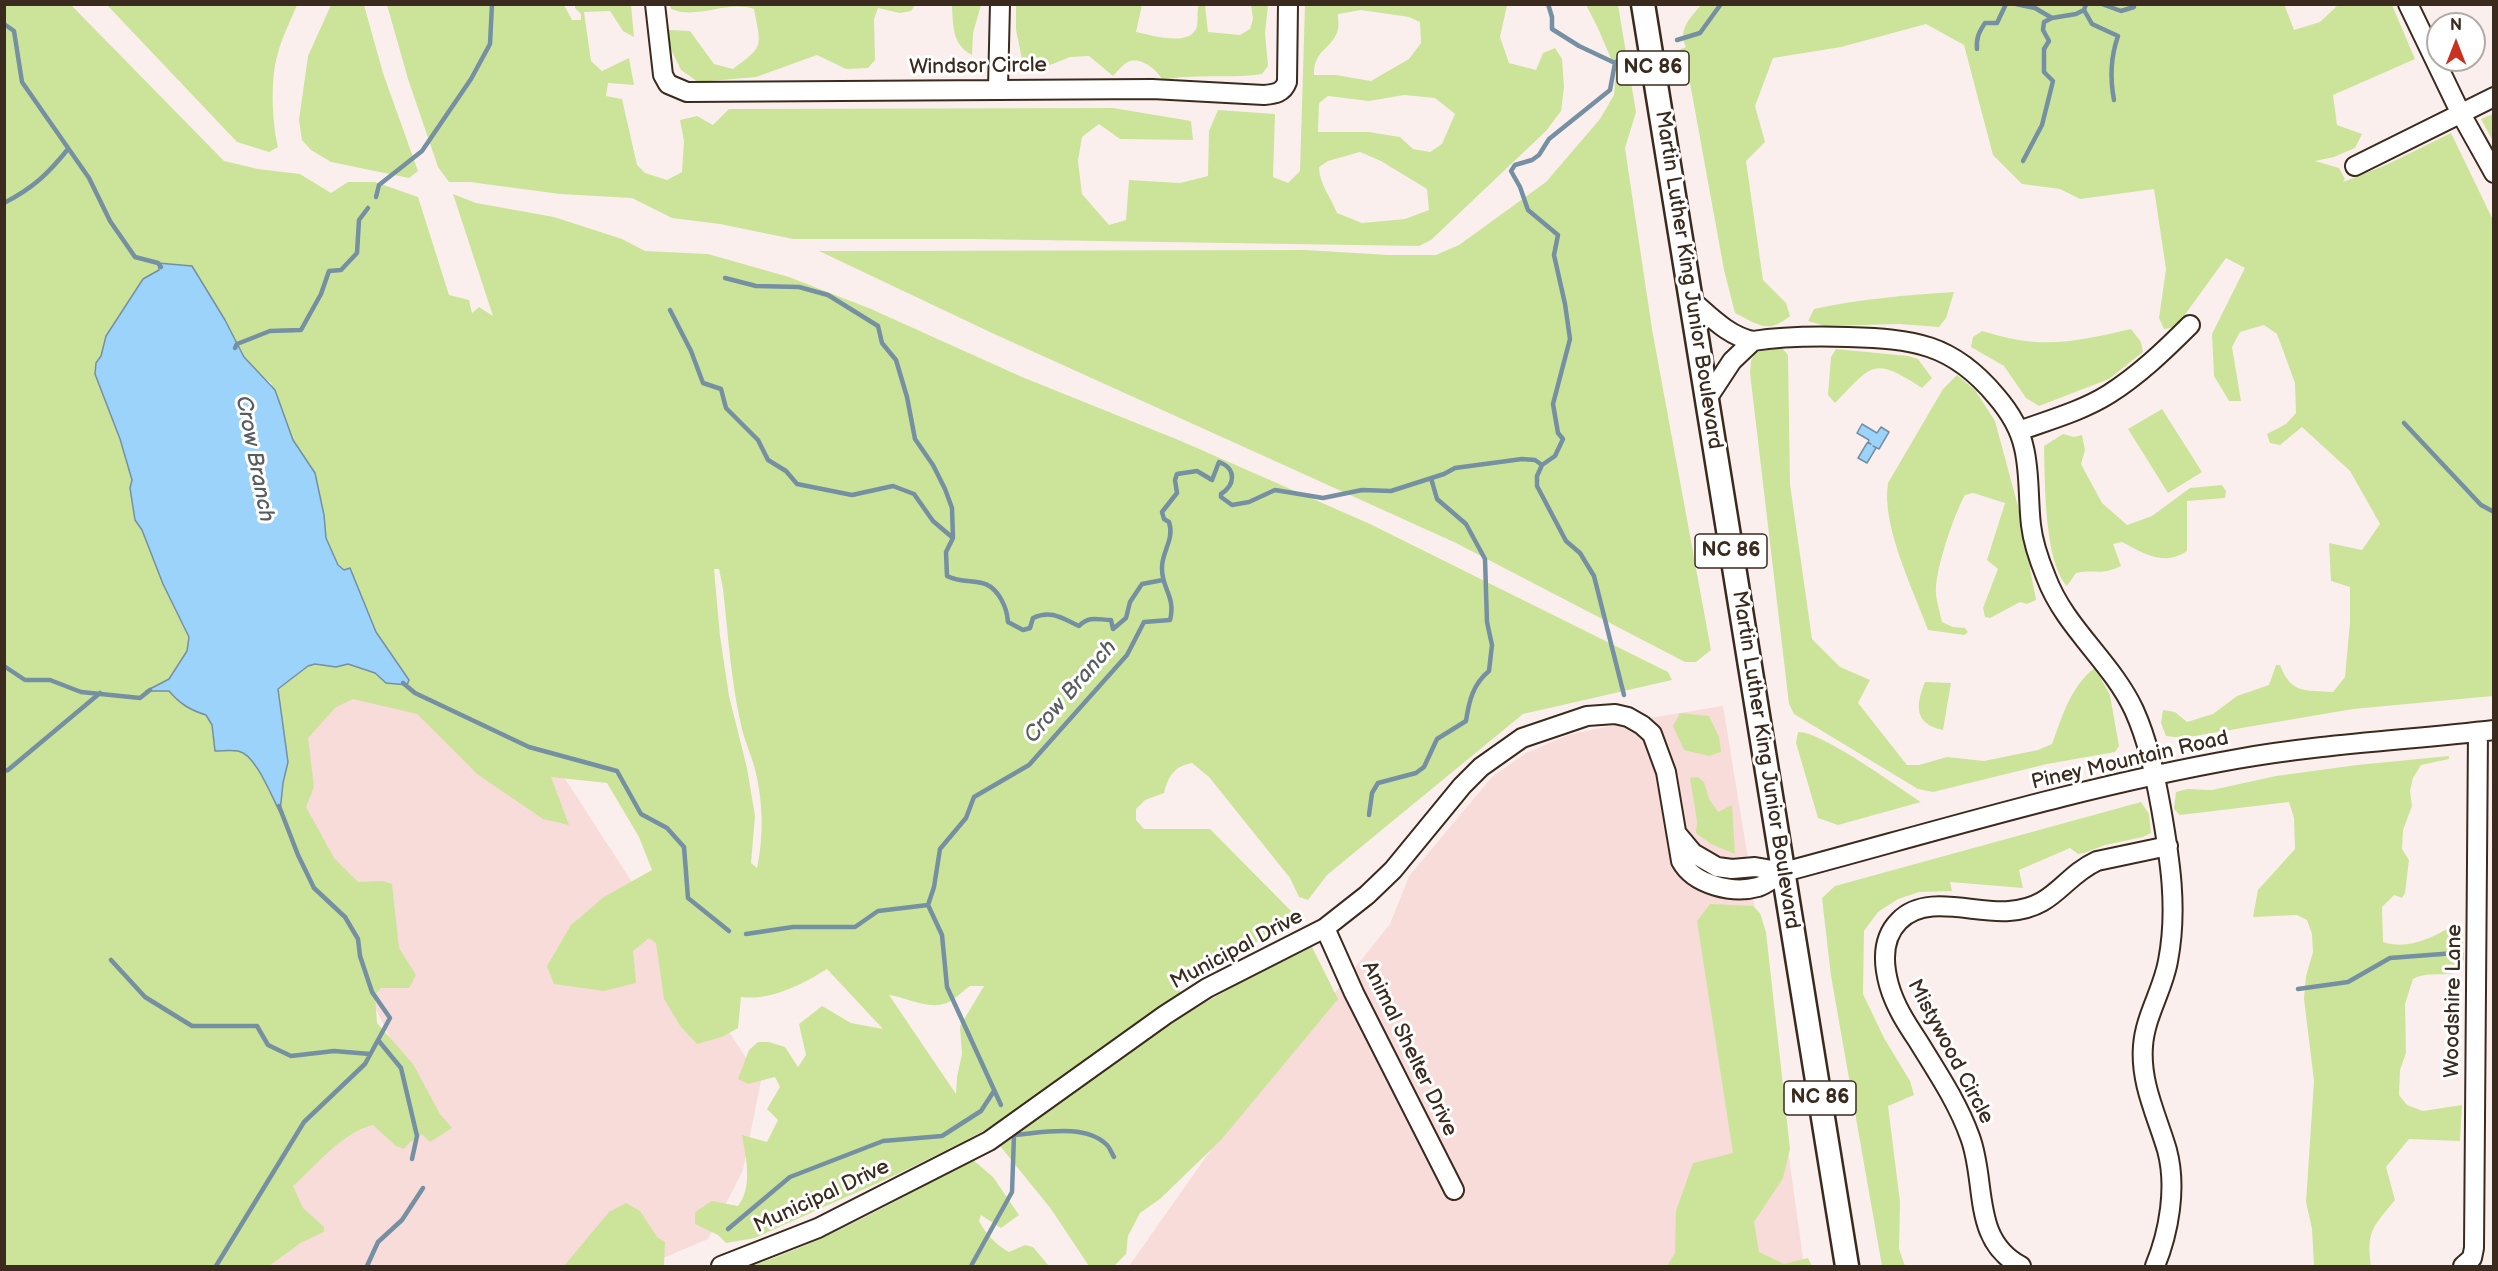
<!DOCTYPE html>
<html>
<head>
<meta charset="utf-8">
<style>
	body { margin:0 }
	#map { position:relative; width:2498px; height:1271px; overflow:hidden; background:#fbefee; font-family:"Balsamiq Sans",sans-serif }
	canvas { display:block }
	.frame { position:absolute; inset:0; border:6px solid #3b2a1e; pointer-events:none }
	.north { position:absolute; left:2426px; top:12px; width:60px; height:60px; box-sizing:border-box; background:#fff; border:2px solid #b1aaa5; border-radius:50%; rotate:0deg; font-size:16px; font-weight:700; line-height:24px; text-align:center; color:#3b2a1e }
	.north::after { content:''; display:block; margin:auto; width:21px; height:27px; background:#c8321e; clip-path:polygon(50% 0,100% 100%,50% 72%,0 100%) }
</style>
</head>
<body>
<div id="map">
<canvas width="2498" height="1271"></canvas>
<div class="frame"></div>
<div class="north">N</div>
</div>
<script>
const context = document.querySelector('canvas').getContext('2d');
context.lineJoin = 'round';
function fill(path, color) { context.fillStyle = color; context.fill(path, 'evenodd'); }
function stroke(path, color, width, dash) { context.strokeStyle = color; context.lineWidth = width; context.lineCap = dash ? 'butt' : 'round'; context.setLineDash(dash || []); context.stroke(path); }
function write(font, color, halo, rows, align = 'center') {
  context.font = font + ' "Balsamiq Sans",sans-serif'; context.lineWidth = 6; context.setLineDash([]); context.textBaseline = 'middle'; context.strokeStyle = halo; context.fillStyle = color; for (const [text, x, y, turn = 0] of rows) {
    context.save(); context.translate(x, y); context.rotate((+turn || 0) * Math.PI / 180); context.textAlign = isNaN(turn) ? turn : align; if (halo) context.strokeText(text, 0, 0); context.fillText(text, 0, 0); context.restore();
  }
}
fill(new Path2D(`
	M300,673L536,734L761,1081L743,1170L708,1239L644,1266H222L236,1236L406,1071L280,812Z
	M1723,706L1748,859L1804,1266H1129L1227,1127L1390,924L1409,876L1492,777L1526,753L1568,735L1637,720Z`), '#f7dcda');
fill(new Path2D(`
	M2284,4L2294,30L2320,22L2338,5H2392L2415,59L2333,95L2337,125L2362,134L2355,148L2334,157L2315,161L2339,168L2345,179L2343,182L2386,165L2451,133L2493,220V696L2353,709L2183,738L2166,736L2161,723L2163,710L2175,712L2187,722L2213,714L2237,696L2269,685L2276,665H2280C2291,694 2305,690 2333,692L2345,677L2350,622V587L2331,581L2329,543L2362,550L2380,524L2350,471L2302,427L2280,445L2270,443L2267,434L2286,424L2296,413L2295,383L2277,334L2264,325L2240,332L2232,347L2241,401H2229L2214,376L2212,334L2245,268L2226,258L2176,327L2164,329L2159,318L2166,269L2154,189L2080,199L2060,189L2022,184L1993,155L1964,45L1926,24L1841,47L1773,58L1755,106L1765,142L1746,161L1763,280L1786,303L1790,316C1767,335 1758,324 1735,313L1724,270L1686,61L1678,54L1679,50L1686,47C1677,30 1691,17 1701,5Z
	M5,5H71L224,161L258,169L300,174L331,193L348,182H375L418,197L449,295L469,300L472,313L479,307L493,316L453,194L476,203L554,217L622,239L645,251L708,254L789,277L871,309L1022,377L1181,441L1370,524L1668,672L1672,680L1523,714L1327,875L1308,900L1299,897L1290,878L1209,777L1192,763C1175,766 1168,776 1164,793L1145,800L1136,809V820L1144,829H1210L1299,919L1180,983V995C1138,1026 1096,1061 1052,1090C962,1150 853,1193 755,1238L726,1243L718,1235L695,1224V1212L712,1201L738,1206C753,1187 746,1158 742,1135L767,1142L778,1120L767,1109L780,1087L775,1077L748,1084L738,1079L749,1050L758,1042H769L785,1047L798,1067L806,1055L799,1024L822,1006L851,1023L883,1029L827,969C803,984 771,1001 741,997L738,1028L722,1037L697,1044L681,1027L664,999L656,943L649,938L633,951L636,983L604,991L554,984L547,966L571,925L604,897L652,870L639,837L607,783L551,777L569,825L543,819L477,774L417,714L353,699L336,707L308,738L314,787L306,807L334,858L358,882L383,881L392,884L399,948L416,975L409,988H381L375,995L377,1023L413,1064L440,1114L452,1128L430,1142L422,1134L409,1143L404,1149L396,1146L373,1125C341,1133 317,1165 293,1186L303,1208L324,1227V1232L302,1242L269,1266H5ZM159,270L225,320L244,357L257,373L271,383L293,440L315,473L324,515L326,538L338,565L344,570L350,568L376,632L409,679L386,683L376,673L348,664L336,667L315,664L308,666L278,689L288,762L283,783L280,811C270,797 257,754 238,751C231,750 222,751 215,751L212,725L206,715C190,710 180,704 169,691H148L169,679L187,651L189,637L163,584L142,530L135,520L130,488L132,480L96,363L101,356L106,336L143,279ZM714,569H719L723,589C728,634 731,681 741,725C744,740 751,754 755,769C763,802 764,835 757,868L751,863L755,816L747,768L729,696L720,636ZM970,986H984L960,1026L962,1054L957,1077L956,1094L889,995C910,998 930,1012 951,1001C957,997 964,990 970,986Z
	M107,5H297C291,20 282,37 278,53C270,78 272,122 278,147L269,152L237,142Z
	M331,5H364L383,73L418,171L409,178L331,162L311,150L302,140L299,120L308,56Z
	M387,5H564L572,20H581V14L575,8V5H631L634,37L623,31L610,11L584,12L591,61L602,71L629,58L634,85L608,83L606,96L622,99L637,165L645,173L667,180L682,172L684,141L680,120L697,116L713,125L729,109L1113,108L1191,121L1193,140L1120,139L1099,124L1082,137L1078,161L1082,194L1109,225L1126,220L1129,180L1180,183L1208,176L1209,131L1218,110L1275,114L1273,177L1288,183L1300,171L1305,5H1507L1500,37L1509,63L1536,70L1543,53L1555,48L1562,59L1564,87L1561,111L1546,131L1431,240L1419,246L972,239H793L720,224L672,218L632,198L560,194L470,182H449L438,167L408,79ZM1361,10L1409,17L1420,22L1421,43L1409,59L1371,81L1336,75H1314C1314,47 1333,50 1338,29C1339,25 1338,19 1338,14ZM1404,95L1435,98L1455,114L1442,144L1430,152L1413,149L1400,137L1369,132H1318L1319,103L1328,96L1369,101ZM1360,152L1381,161L1427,189L1429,210L1405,219L1362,223L1337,213C1331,197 1319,184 1319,167L1328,161Z
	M670,5H915L911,11L900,13L878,8L874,19L875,60L868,68L846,69L817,55L756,77L698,82L681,70L667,41L669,30L690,31L714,64L733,69C765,45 761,48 754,9C727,0 698,20 671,9Z
	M952,5H981L973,33L972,55C952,45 953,25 952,5Z
	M1016,5H1142L1136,32C1152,35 1191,48 1197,26C1198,20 1197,13 1198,7L1200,5H1205L1208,32L1240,35L1250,29L1253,19L1251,5H1268L1265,33L1268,66L1262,74C1236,78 1211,75 1185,77C1176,77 1171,80 1162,79C1156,69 1140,56 1128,62C1123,64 1117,72 1113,76L1089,56L1070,57L1040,69L1022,59L1016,30Z
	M1586,5H1618L1636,112L1625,148L1652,329L1711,650L1696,662H1685L1456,543L992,333L819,251L1305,250L1389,255H1436L1459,245L1546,182L1600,119L1614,95L1616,70L1597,26Z
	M2493,114V141L2481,119Z
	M1954,292L1946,318L1939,327L1899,324L1825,326L1808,321L1814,309C1860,299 1907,295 1954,292Z
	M2131,329L2141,342L2143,352L2109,379L2039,406L2026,398L2004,366L1971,347L1973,337L1982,331C1994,334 2006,338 2019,340C2056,347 2095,337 2131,329Z
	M1782,348L1788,355L1790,484L1812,639L1840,667L1870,680L1858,703L1907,765H1919L1947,757L1984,761L2038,750L2052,744C2062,717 2071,685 2095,668L2110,695L2119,746L2115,752L2047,764L1933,792L1918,789L1794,714L1789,704L1750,373L1751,361L1755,352Z
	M1836,349L1908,356L1918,359L1932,378L1922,388C1873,356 1873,364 1835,403L1828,395L1831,357Z
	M1957,375L1975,390L1995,421L2019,510L2036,600L2027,604L2020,602L1990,618L1985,617L1983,608L1998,569L1987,560L2005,503L1973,493L1965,495C1954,514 1934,573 1936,594C1937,603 1940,613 1942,622L1953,627L1965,628L1968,632L1964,635L1928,630C1913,589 1881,525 1888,483L1943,389Z
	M2162,409L2202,472L2168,493L2128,429Z
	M2063,434L2074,437L2082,435L2085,450L2081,464L2102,503L2127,525L2152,516L2190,488L2222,485L2226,491L2225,498L2187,501V551C2164,567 2143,553 2122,542L2113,544L2121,566C2100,576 2096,569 2076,573L2067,586C2044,561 2045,481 2044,446Z
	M1925,682L1951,683L1943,730C1913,724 1916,704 1925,682Z
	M1680,713L1709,716L1719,737L1721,752L1709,756L1684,750L1673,726Z
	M1798,732C1823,732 1896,786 1921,802L1838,825L1818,818L1796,743Z
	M2449,756V759L2421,765L2413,778L2410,791L2412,806L2403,830L2402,849L2409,860L2405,893L2402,898L2394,895L2382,907L2383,942C2406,950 2430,939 2450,927L2462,929L2464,959L2458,972C2442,977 2428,971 2413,979L2405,1004L2406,1053L2400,1070L2399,1095L2407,1105L2423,1111L2462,1105L2460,1141L2409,1139L2386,1167L2395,1200C2373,1227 2366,1231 2371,1266H2314L2312,1229L2306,1202L2314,1081L2304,999L2306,976L2313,952L2312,934L2307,920L2297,915L2253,917L2258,890L2295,849L2294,818L2289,802L2180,815L2174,809L2176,792L2187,789L2212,790L2276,776L2357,765Z
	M1698,777L1704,782L1709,799L1718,812L1732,805L1735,854L1711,844L1696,833L1697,821L1690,778Z
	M2141,802L2149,814L2151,833L2143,837L2105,845L2084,853L2078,854L2070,848L2019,870L2023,888L1950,882L1952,891L1919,892L1898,899L1878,912L1864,931L1863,994L1884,1038L1910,1081L1914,1095L1888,1106L1900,1202L1899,1249L1905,1266H1882L1831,976L1822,898L1835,886Z
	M1710,904L1753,906L1760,913L1766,932L1790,1149L1783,1178L1754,1222L1759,1252L1784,1264L1808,1258L1812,1266H1667L1675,1253L1676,1211L1693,1163L1733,1153L1697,921Z
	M1312,947L1338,999L1221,1140L1160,1199L1140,1213L1128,1236L1126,1254L1114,1266H1089L1051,1209L1000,1146C1063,1100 1125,1053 1191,1011C1230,987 1271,967 1312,947Z
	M972,1159L993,1177L1019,1215L1001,1228L981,1215L979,1221C987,1235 995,1244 1009,1252L1025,1245L1033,1247L1049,1266H751C829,1240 900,1199 972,1159Z
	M626,1203L640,1211L657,1237L665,1242L664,1266H564L609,1212Z`), '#cce499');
const water = new Path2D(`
	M158,263L192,266L225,320L244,357L275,390L293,440L315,473L324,515L326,538L338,565L344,570L350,568L376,632L409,680L407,685L386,683L375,673L348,664L336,667L315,664L308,666L278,689L288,762L283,783L280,812C272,798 256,754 238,751C231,750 222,751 215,751L212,725L206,715C190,710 180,704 169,691H146L169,679L187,651L189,637L163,584L142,530L135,520L130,488L132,480L120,439L95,374L96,363L101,356L106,336L143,279L159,270Z
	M1862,424L1877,433L1881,427L1889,432L1879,449L1873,446L1876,448L1867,463L1858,458L1867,443L1871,444L1868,442L1869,440L1857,433Z`);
fill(water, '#9bd3fb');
stroke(water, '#758fa3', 1.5);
stroke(new Path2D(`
	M1548,4L1552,17V29L1579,46L1615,63
	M2016,4L2035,8L2052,18L2076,14L2084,10
	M2086,4L2084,10L2092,24L2118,36C2111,56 2110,79 2114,100
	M2102,4L2121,11L2134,7
	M4,24L14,31L22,82L89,178L110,221L135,257L158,263L161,267
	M1677,40L1700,33L1721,4
	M1977,49C1976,38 1979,32 1985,23H1997L2006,4
	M2023,161L2042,125L2053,81L2044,72V49L2049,41L2043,30L2044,22L2052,18
	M376,197L379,185L422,151L471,79L490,44L492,4
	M4,203C33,188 48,174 68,149
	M725,278L756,286L799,287L828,295L878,326L882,343L896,360L907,397L915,439L933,465L945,489L952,508L953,538
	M670,310L691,351L703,383L721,389L726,408L758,440L768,460L786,471L797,484L852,495L893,486L914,494L933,521L953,538L946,552L947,576C968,587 986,573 1001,599C1006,608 1007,613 1008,622L1023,630L1030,628L1033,618C1052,609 1063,619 1079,626C1090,615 1098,620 1111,620L1113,629L1126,618L1130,602L1142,584L1163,580
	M235,348L237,344L270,331L301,330L321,294L329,271L341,270L357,253L359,220L368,208
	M2404,423L2481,505L2494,512
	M1542,465L1537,476V486L1566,541L1580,553L1594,576L1624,695
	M4,666L25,680H50L81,692L140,698L150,690
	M403,683L415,693L529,747L617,771L641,814L667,828L684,847L688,898L729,931
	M4,771L8,770L100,693
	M1369,815L1372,793L1378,783L1416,773L1424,767L1437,739L1466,721C1469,701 1473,684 1489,671L1492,645L1487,622L1485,559L1466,524L1437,499L1431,478
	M928,905L942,935L947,987L1001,1105
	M746,934L793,927H855L878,911L928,905L934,887L940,849L966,818L974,797L1029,765L1127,655L1144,622L1170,620C1176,597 1162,589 1162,569C1161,552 1175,540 1169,522L1164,519L1162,512L1177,493L1175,480L1177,474L1197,471L1212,480L1219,462C1237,469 1235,485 1221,494V497L1232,505L1249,502L1275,490L1323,498L1362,490L1391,491L1444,474L1455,468L1522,459L1535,460L1542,465L1555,456L1563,439L1558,433L1553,404L1570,339L1565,304L1554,255L1558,235L1528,210L1520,187L1511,171L1515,165L1532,160L1539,155L1549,139L1610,90L1615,63L1620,58
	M111,960L145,997L192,1026H257L268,1045L291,1056L334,1051L370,1054
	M2298,989L2348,982L2390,958L2455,953
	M378,1040L401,1068L417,1136L412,1159
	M728,1229L790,1177L883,1141L942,1136L981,1111L994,1091
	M216,1266L304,1122L365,1064L390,1018L372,992L360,956L358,939L345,917L314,888L298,855L279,806
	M367,1266L378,1242L402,1220L423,1188
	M971,1266L1012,1192L1014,1135C1041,1133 1085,1123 1107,1145C1110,1148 1112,1154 1114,1157`), '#758fa3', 4.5);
const minor = new Path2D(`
	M655,4L663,75L668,84L687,92L1152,89L1264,95C1275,94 1283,93 1287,82L1288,4
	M2408,4L2461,114L2494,173
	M998,88L1000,4
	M2355,166L2494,97
	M1691,300C1710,316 1728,336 1753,341C1785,336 1816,336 1848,337C1913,339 1952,343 1996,396C2009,411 2020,429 2024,448C2030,473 2028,500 2031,525C2033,543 2039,560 2046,577C2065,628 2111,661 2134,710C2148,741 2155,775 2161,808C2170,859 2178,909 2168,961C2163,990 2145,1016 2143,1046C2140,1083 2157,1116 2167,1150C2177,1187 2169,1232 2155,1266
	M1707,399L1732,361L1753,341
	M2019,431C2049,420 2082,411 2109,394C2139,375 2165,350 2190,325
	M1678,835L1693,853L1717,867L1732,869L1755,867L1784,872
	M1325,928L1354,993L1454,1190
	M721,1266L818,1228L989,1141L1165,1015L1207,988L1325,928L1367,895L1393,870L1462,786L1481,767L1522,738L1587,716L1615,714L1628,717L1642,725L1652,734L1666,772L1681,861C1694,885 1733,894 1758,887C1767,884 1776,876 1784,872C1934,832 2084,786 2237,759C2321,744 2408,740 2494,730
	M2021,1266C1971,1240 1987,1182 1970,1137C1958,1103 1937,1072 1918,1041C1906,1023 1895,1006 1889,985C1883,963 1882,938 1899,921C1926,893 1974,914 2009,911C2055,908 2062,877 2097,861L2168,846
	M2463,1266L2472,1258L2474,1248L2478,732`);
const major = new Path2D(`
	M1643,4L1847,1266`);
stroke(minor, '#3b2a1e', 22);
stroke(major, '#3b2a1e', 27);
stroke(minor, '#fff', 18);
stroke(major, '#fff', 22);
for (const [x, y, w] of [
	[1653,68,72],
	[1731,551,72],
	[1820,1098,72]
]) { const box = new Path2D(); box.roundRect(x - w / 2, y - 17, w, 34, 4.5); context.fillStyle = '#fff'; context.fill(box); stroke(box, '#3b2a1e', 1.5); }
write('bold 20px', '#3b2a1e', null, [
	["NC 86",1653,68],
	["NC 86",1731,551],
	["NC 86",1820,1098]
]);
write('21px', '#3b2a1e', '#fff', [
	["Windsor Circle",978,67,-1],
	["Martin Luther King Junior Boulevard",1688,280,81],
	["Martin Luther King Junior Boulevard",1765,760,81],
	["Piney Mountain Road",2130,761,-13],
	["Municipal Drive",1237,950,-28],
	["Woodshire Lane",2454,1001,-89],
	["Animal Shelter Drive",1409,1049,64],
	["Mistywood Circle",1950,1052,62],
	["Municipal Drive",822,1197,-25]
]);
write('italic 22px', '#585d60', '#fff', [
	["Crow Branch",254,459,79],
	["Crow Branch",1071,692,-49]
]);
</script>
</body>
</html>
